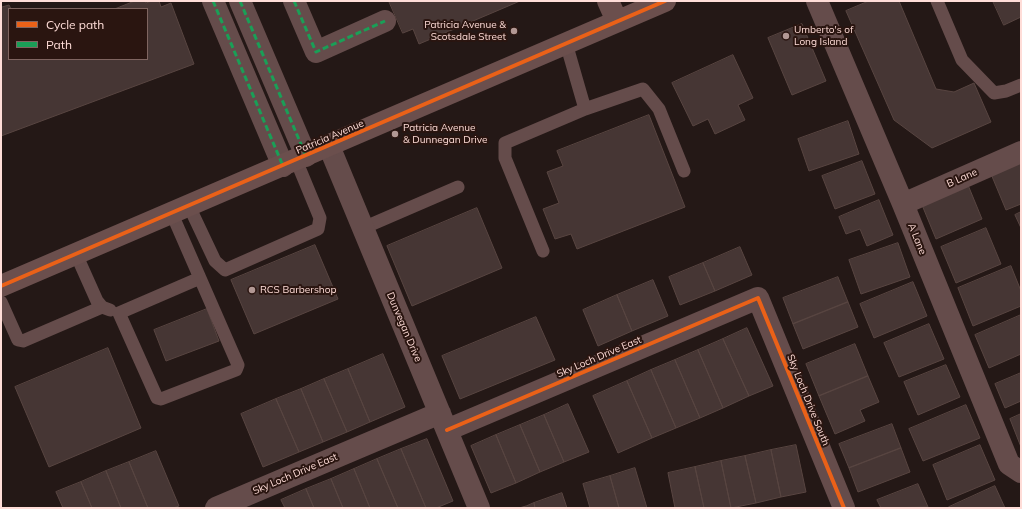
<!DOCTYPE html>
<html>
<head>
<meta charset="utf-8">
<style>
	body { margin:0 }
	#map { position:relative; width:1022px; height:509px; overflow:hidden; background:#241816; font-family:Mulish,sans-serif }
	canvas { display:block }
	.frame { position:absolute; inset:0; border:2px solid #ffddd8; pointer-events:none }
	.legend { position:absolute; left:8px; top:8px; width:140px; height:52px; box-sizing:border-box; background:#2a1510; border:1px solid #7f6560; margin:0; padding:5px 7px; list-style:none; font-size:12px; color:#ffddd8 }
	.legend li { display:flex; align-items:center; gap:8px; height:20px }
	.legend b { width:20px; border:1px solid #7f6560 }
</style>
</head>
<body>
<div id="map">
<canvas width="1022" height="509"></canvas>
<div class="frame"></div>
<ul class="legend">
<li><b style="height:5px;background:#ea6118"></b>Cycle path</li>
<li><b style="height:5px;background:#1a9f57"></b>Path</li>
</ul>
</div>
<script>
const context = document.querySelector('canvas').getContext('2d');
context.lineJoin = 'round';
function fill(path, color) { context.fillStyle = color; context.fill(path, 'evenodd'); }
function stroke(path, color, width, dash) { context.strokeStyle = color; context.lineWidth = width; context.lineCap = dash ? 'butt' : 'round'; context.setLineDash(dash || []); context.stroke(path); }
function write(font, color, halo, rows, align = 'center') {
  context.font = font + ' Mulish,sans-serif'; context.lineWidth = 4; context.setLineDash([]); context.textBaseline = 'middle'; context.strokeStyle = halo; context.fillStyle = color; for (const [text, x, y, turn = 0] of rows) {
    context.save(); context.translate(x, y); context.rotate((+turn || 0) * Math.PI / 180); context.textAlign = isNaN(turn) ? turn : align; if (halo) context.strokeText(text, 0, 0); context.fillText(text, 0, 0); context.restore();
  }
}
const building = new Path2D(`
	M135,1H145L146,3L152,1H159L161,7L171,3L194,64L1,136V5L2,7L9,5L11,9H9V59H147V9H115Z
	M389,1H520L419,44L413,29L403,33Z
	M869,1H899L936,89L954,92L974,83L991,122L932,148L894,120L846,11Z
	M993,1H1021V17L1004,25Z
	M802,24L826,81L792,95L768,38Z
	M733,55L753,98L738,105L745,120L715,134L708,119L693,126L672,83Z
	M649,115L685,207L577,249L571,234L555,239L543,209L559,203L547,172L563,166L557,151Z
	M848,121L859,154L809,171L798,139Z
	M862,161L875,194L835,209L822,176Z
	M1021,161V204L1006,210L991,174Z
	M968,185L982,219L936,239L922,205Z
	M879,200L893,235L867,246L860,229L846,234L839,217Z
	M477,208L502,268L412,306L387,246Z
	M1021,212V228L1015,215Z
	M986,228L1001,264L956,283L941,247Z
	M898,243L910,277L861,294L849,260Z
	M315,245L338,299L254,334L231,280Z
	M740,247L752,275L715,291L703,263Z
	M703,263L715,291L680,305L669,277Z
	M1011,266L1021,291V306L973,326L958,288Z
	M838,277L848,302L793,324L783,298Z
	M653,280L668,316L632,331L617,295Z
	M913,282L927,316L874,338L860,304Z
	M617,295L632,331L598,346L583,310Z
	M848,302L858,327L803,349L793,324Z
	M207,309L219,341L166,361L154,330Z
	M1021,315V354L989,368L975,335Z
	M536,317L555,360L460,399L442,356Z
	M929,324L944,359L899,377L884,343Z
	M747,328L773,386L749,396L723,339Z
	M723,339L749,396L723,408L698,350Z
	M855,344L868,376L819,396L806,364Z
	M108,348L141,428L49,467L15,387Z
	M698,350L723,408L700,418L675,360Z
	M383,354L405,407L370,422L348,369Z
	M675,360L700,418L676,428L651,370Z
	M946,365L960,397L918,415L904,382Z
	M348,369L370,422L347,432L324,379Z
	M651,370L676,428L652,438L627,381Z
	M1021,373V401L1005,408L995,384Z
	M868,376L879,402L860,410L865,421L835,434L819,396Z
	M324,379L347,432L323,442L301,389Z
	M627,381L652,438L618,453L593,396Z
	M301,389L323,442L299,452L276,399Z
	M276,399L299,452L263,467L241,414Z
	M568,404L589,452L564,462L544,415Z
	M966,405L980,438L923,461L909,429Z
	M1021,414V447L1010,419Z
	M544,415L564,462L540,472L520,425Z
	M892,424L901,448L849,468L839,444Z
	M520,425L540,472L516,483L496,435Z
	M496,435L516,483L491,493L471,446Z
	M427,439L453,501L436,508H426L401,449Z
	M796,445L806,492L781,497L771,450Z
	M980,445L995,480L947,500L933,465Z
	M901,448L910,472L858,492L849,468Z
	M401,449L426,508H398L377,459Z
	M771,450L781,497L756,503L745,456Z
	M156,451L179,506L173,508H148L129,462Z
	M745,456L756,503L731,508L721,461Z
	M377,459L398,508H370L354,469Z
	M721,461L731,508H704L695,467Z
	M129,462L148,508H121L106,471Z
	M695,467L704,508H675L668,473Z
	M635,468L647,508H619L610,476Z
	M354,469L370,508H343L331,479Z
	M106,471L121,508H92L81,482Z
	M610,476L619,508H590L583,484Z
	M331,479L343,508H314L306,489Z
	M81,482L92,508H63L56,492Z
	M918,484L928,507L881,508L877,500Z
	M995,486L1005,508H950L949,507Z
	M306,489L314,508H285L281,500Z
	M562,493L567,508H535L534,503Z
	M534,503L535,508H519L526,506Z`);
fill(building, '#463634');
stroke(building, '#584541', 1);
stroke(new Path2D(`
	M937,1L962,60L994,93L1006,91L1021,85
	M585,109L643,89L659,109L684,171
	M189,206L215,261L225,270L318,229L320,218L296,160
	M172,214L238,365L236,370L161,399L157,398L119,313L200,278
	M363,228L458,187
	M543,251L505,158V143L585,109L566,43
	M76,254L97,301L102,307L110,310
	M1,302L18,340L23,341L102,307`), '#654c4b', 13);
stroke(new Path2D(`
	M213,1L283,166
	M240,1L306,156
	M294,1L316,52L385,21
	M817,1L903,204L1009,464L1021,472
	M329,146L479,508
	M903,204L1021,152
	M447,430L758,298L844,508
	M216,508L440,413`), '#654c4b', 22);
stroke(new Path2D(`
	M608,1L617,21
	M1,286L665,1`), '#6b4f4d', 22);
stroke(new Path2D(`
	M213,1L283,166
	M240,1L306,156
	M294,1L316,52L385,21`), '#1a9f57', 3, [6, 3]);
stroke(new Path2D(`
	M1,286L665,1
	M447,430L758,298L844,508`), '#ea6118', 4);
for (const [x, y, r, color] of [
	[514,31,4,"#b29894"],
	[786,36,4,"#b29894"],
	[395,134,4,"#b29894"],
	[252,290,4,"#b29894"]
]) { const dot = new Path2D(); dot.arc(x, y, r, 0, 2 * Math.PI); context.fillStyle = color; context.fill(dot); stroke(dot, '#2a1510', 1.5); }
write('10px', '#ffddd8', '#2a1510', [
	["Patricia Avenue &",506,25,"right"],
	["Scotsdale Street",506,37,"right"],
	["Umberto's of",794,30],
	["Long Island",794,42],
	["Patricia Avenue",403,128],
	["& Dunnegan Drive",403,140],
	["RCS Barbershop",260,290]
], 'left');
write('10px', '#ffddd8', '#2a1510', [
	["Patricia Avenue",330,137,-23],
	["B Lane",962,178,-24],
	["A Lane",917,239,68],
	["Dunvegan Drive",404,327,67],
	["Sky Loch Drive East",599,357,-23],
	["Sky Loch Drive South",808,400,68],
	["Sky Loch Drive East",295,474,-23]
]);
</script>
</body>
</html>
